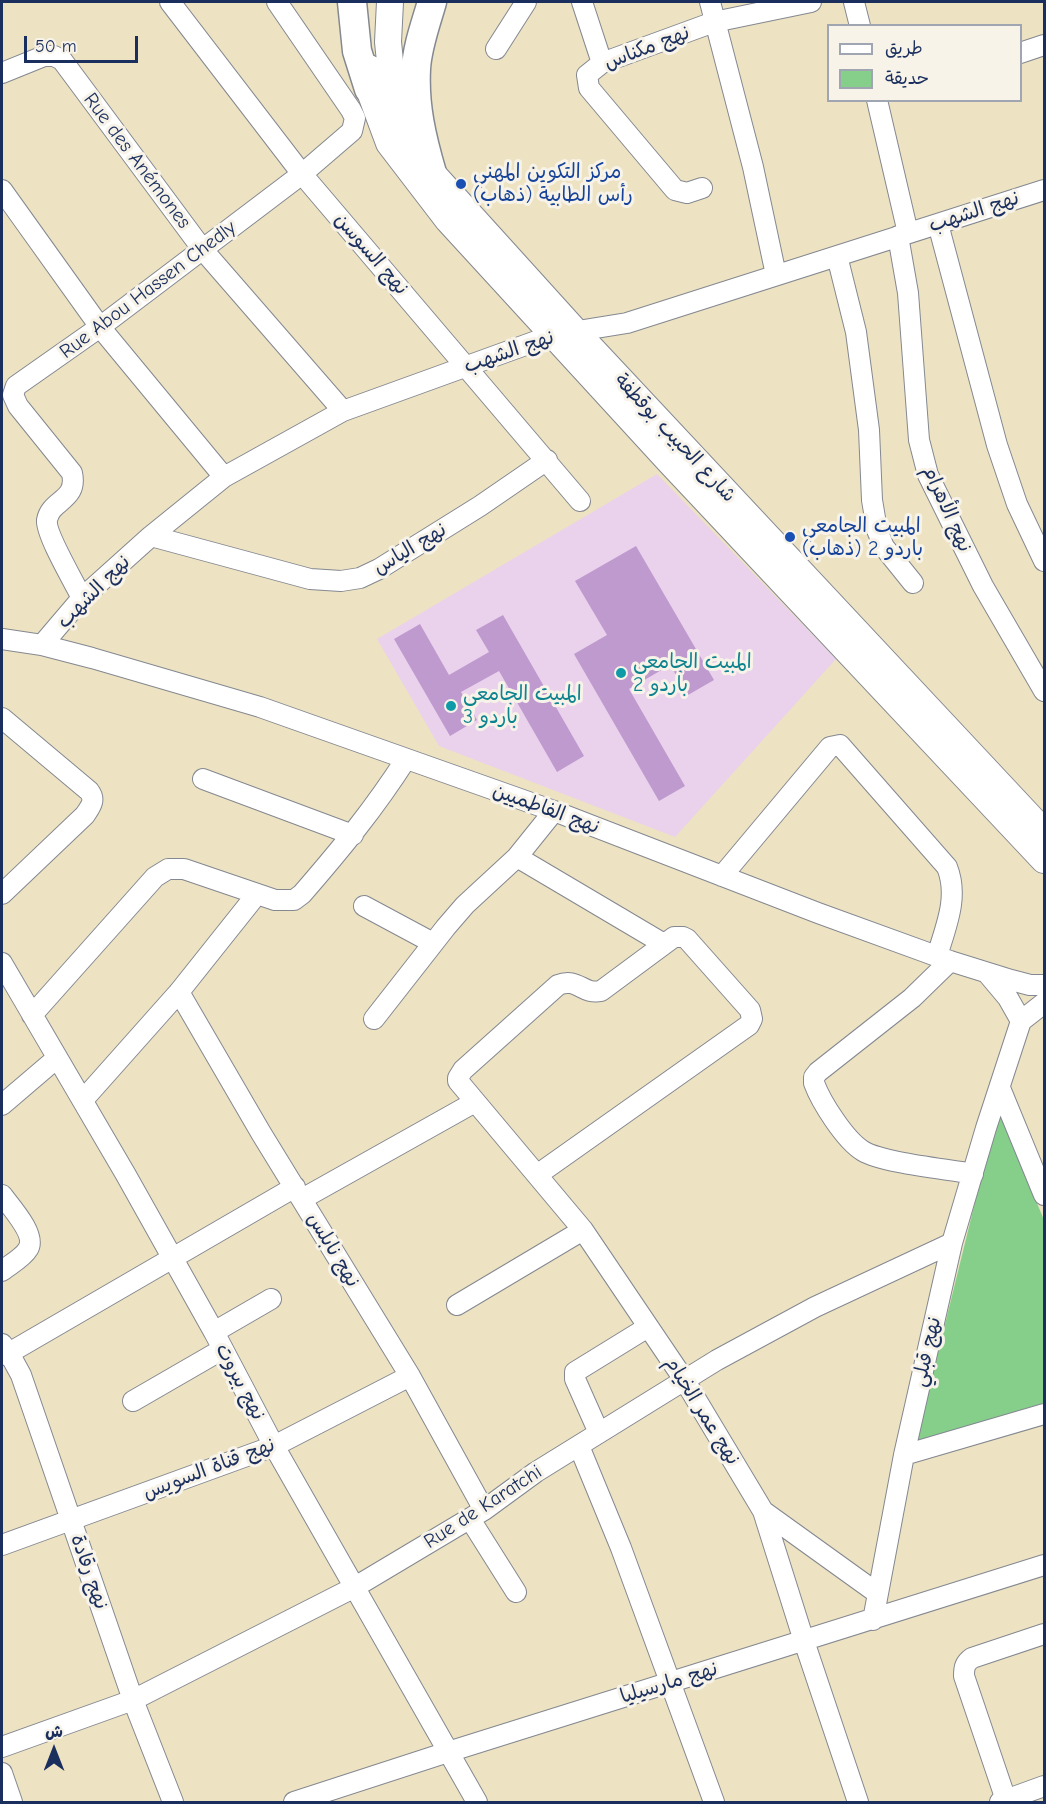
<!DOCTYPE html>
<html>
<head>
<meta charset="utf-8">
<style>
	body { margin:0 }
	#map { position:relative; width:1046px; height:1804px; overflow:hidden; background:#ede2c2; font-family:"Comic Neue","Playpen Sans Arabic",sans-serif }
	canvas { display:block }
	.frame { position:absolute; inset:0; border:3px solid #1b2f5e; pointer-events:none }
	.legend { position:absolute; left:827px; top:24px; width:195px; height:78px; box-sizing:border-box; background:#f7f3e8; border:2px solid #9fa5b1; margin:0; padding:8px 10px; list-style:none; font-size:18px; color:#1b2f5e }
	.legend li { display:flex; align-items:center; gap:12px; height:30px }
	.legend b { width:30px; border:2px solid #9fa5b1 }
	.north { position:absolute; left:24px; top:1720px; width:60px; height:60px; -webkit-text-stroke:4px #f7f3e8; paint-order:stroke; rotate:0deg; font-size:16px; font-weight:700; line-height:24px; text-align:center; color:#1b2f5e }
	.north::after { content:''; display:block; margin:auto; width:21px; height:27px; background:#1b2f5e; clip-path:polygon(50% 0,100% 100%,50% 72%,0 100%) }
	.scale { position:absolute; left:24px; top:36px; width:114px; height:27px; box-sizing:border-box; border:3px solid #1b2f5e; border-top:0; padding-left:8px; font-size:18px; line-height:21px; white-space:nowrap; color:#1b2f5e; -webkit-text-stroke:4px #f7f3e8; paint-order:stroke }
</style>
</head>
<body>
<div id="map">
<canvas width="1046" height="1804"></canvas>
<div class="frame"></div>
<ul class="legend">
<li><b style="height:8px;background:#fff"></b>طريق</li>
<li><b style="height:16px;background:#85cf8b"></b>حديقة</li>
</ul>
<div class="north">ش</div>
<div class="scale">50 m</div>
</div>
<script>
const context = document.querySelector('canvas').getContext('2d');
context.lineJoin = 'round';
function fill(path, color) { context.fillStyle = color; context.fill(path, 'evenodd'); }
function stroke(path, color, width, dash) { context.strokeStyle = color; context.lineWidth = width; context.lineCap = dash ? 'butt' : 'round'; context.setLineDash(dash || []); context.stroke(path); }
function write(font, color, halo, rows, align = 'center') {
  context.font = font + ' "Comic Neue","Playpen Sans Arabic",sans-serif'; context.lineWidth = 6; context.setLineDash([]); context.textBaseline = 'middle'; context.strokeStyle = halo; context.fillStyle = color; for (const [text, x, y, turn = 0] of rows) {
    context.save(); context.translate(x, y); context.rotate((+turn || 0) * Math.PI / 180); context.textAlign = isNaN(turn) ? turn : align; if (halo) context.strokeText(text, 0, 0); context.fillText(text, 0, 0); context.restore();
  }
}
fill(new Path2D(`
	M657,474L836,659L675,837L439,746L377,639Z`), '#ead1ec');
fill(new Path2D(`
	M998,1109L1044,1220V1403L916,1442Z`), '#85cf8b');
fill(new Path2D(`
	M636,546L714,680L688,695L670,665L629,689L685,786L659,801L574,654L607,635L575,581Z
	M503,615L584,756L557,772L499,671L461,692L477,720L450,736L394,639L420,624L449,675L489,652L476,630Z`), '#bf9acf');
const minor = new Path2D(`
	M170,2L302,174L580,501
	M582,2L602,63
	M710,2L753,167L776,275
	M854,2L860,26
	M496,49L526,2
	M1020,53L1044,45
	M2,73L44,56H54L62,60L203,250L343,411
	M877,100L908,233
	M702,188L687,193L675,190L589,88L587,75L602,63L714,22L811,2
	M2,190L100,327L224,477
	M938,224L997,445L1017,504L1044,561
	M898,236L908,293L919,440L928,475L983,586L1044,691
	M837,256L856,332L869,430L872,500L877,530L884,547L913,583
	M151,536L310,579L341,581L360,578L379,569L480,506L547,460
	M82,598C75,584 45,533 47,520C51,499 78,501 72,473L18,406L13,395L16,386L100,327L302,174L352,131L355,118L351,110L277,2
	M2,639L42,645L92,658L260,707L554,811L818,913L950,961L1011,980L1030,985H1044
	M42,645L82,598L151,536L224,477L343,411L553,335L627,323L1044,190
	M2,718L89,791C96,800 91,806 85,815L2,894
	M203,779L353,835
	M517,857L664,944
	M722,876L830,747L840,745L947,867C959,897 946,926 937,956
	M364,906L433,943
	M950,961L912,998L818,1072L814,1077V1083C821,1102 845,1140 863,1151C883,1163 947,1169 973,1174
	M2,963L126,1175L214,1332L274,1446L477,1802
	M987,973L1008,998L1021,1021
	M179,992L261,1133L410,1376L484,1510
	M32,1015L155,877L168,869H184L275,900H294L302,894C341,849 374,809 406,759
	M374,1019L446,927L465,905L517,857L554,811
	M1000,1088L1044,1195
	M83,1100L179,992L257,894
	M2,1105L57,1058
	M537,1175L749,1025L752,1019L750,1010L687,939L683,937H674L601,991C582,995 578,977 558,985L463,1070L458,1078V1081L583,1230L685,1381L763,1511L804,1641L858,1802
	M2,1195C10,1206 37,1235 28,1249C23,1258 9,1265 2,1271
	M302,1199L475,1102
	M457,1305L583,1230
	M214,1332L271,1299
	M2,1344L9,1353L21,1375L133,1700L173,1802
	M2,1355L9,1353L295,1187
	M133,1401L223,1349
	M599,1433L575,1379V1372L648,1327
	M579,1446L621,1548L714,1802
	M904,1455L1044,1414
	M763,1511L877,1593
	M470,1519L516,1592
	M2,1545L274,1446L410,1376
	M873,1620L904,1455L952,1243L986,1128L1021,1021L1044,1003
	M2,1747L133,1700L355,1587L484,1510L536,1472L717,1360L815,1307L952,1243
	M2,1773L12,1802
	M1006,1800L964,1676C964,1667 965,1663 972,1658L1044,1634
	M294,1802L448,1752L1044,1565
	M1000,1802L1044,1786`);
const major = new Path2D(`
	M390,2L388,42L392,81L403,118L432,173L575,331L1044,832
	M369,68V89L389,143L448,220L669,461L1044,860`);
const highway = new Path2D(`
	M352,2L357,51L369,89
	M432,2C426,23 417,47 416,69C414,106 422,139 432,173`);
stroke(minor, '#848890', 22);
stroke(major, '#848890', 28);
stroke(highway, '#848890', 31);
stroke(minor, '#fff', 20);
stroke(major, '#fff', 26);
stroke(highway, '#fff', 28);
for (const [x, y, r, color] of [
	[461,184,6,"#1a4fb4"],
	[790,537,6,"#1a4fb4"],
	[621,673,6,"#0f9aa8"],
	[451,706,6,"#0f9aa8"]
]) { const dot = new Path2D(); dot.arc(x, y, r, 0, 2 * Math.PI); context.fillStyle = color; context.fill(dot); stroke(dot, '#f7f3e8', 2); }
write('20px', '#1b2f5e', '#f7f3e8', [
	["نهج مكناس",647,48,-21],
	["Rue des Anémones",137,161,53],
	["نهج الشهب",974,212,-18],
	["نهج السوسن",371,254,49],
	["Rue Abou Hassen Chedly",148,290,-37],
	["نهج الشهب",509,352,-19],
	["شارع الحبيب بوقطفة",675,438,47],
	["نهج الأهرام",947,509,66],
	["نهج الياس",410,549,-31],
	["نهج الشهب",94,592,-45],
	["نهج الفاطميين",546,809,20],
	["نهج نابلس",333,1250,59],
	["نهج قبلي",927,1352,-77],
	["نهج بيروت",240,1382,62],
	["نهج عمر الخيام",702,1411,58],
	["نهج قناة السويس",209,1469,-21],
	["Rue de Karatchi",483,1507,-33],
	["نهج رقادة",89,1572,71],
	["نهج مارسيليا",669,1683,-17]
]);
write('20px', '#164399', '#f7f3e8', [
	["مركز التكوين المهني",473,172],
	["رأس الطابية (ذهاب)",473,195],
	["المبيت الجامعي",802,526],
	["باردو 2 (ذهاب)",802,549]
], 'left');
write('20px', '#0d838f', '#f7f3e8', [
	["المبيت الجامعي",633,662],
	["باردو 2",633,685],
	["المبيت الجامعي",463,694],
	["باردو 3",463,717]
], 'left');
</script>
</body>
</html>
